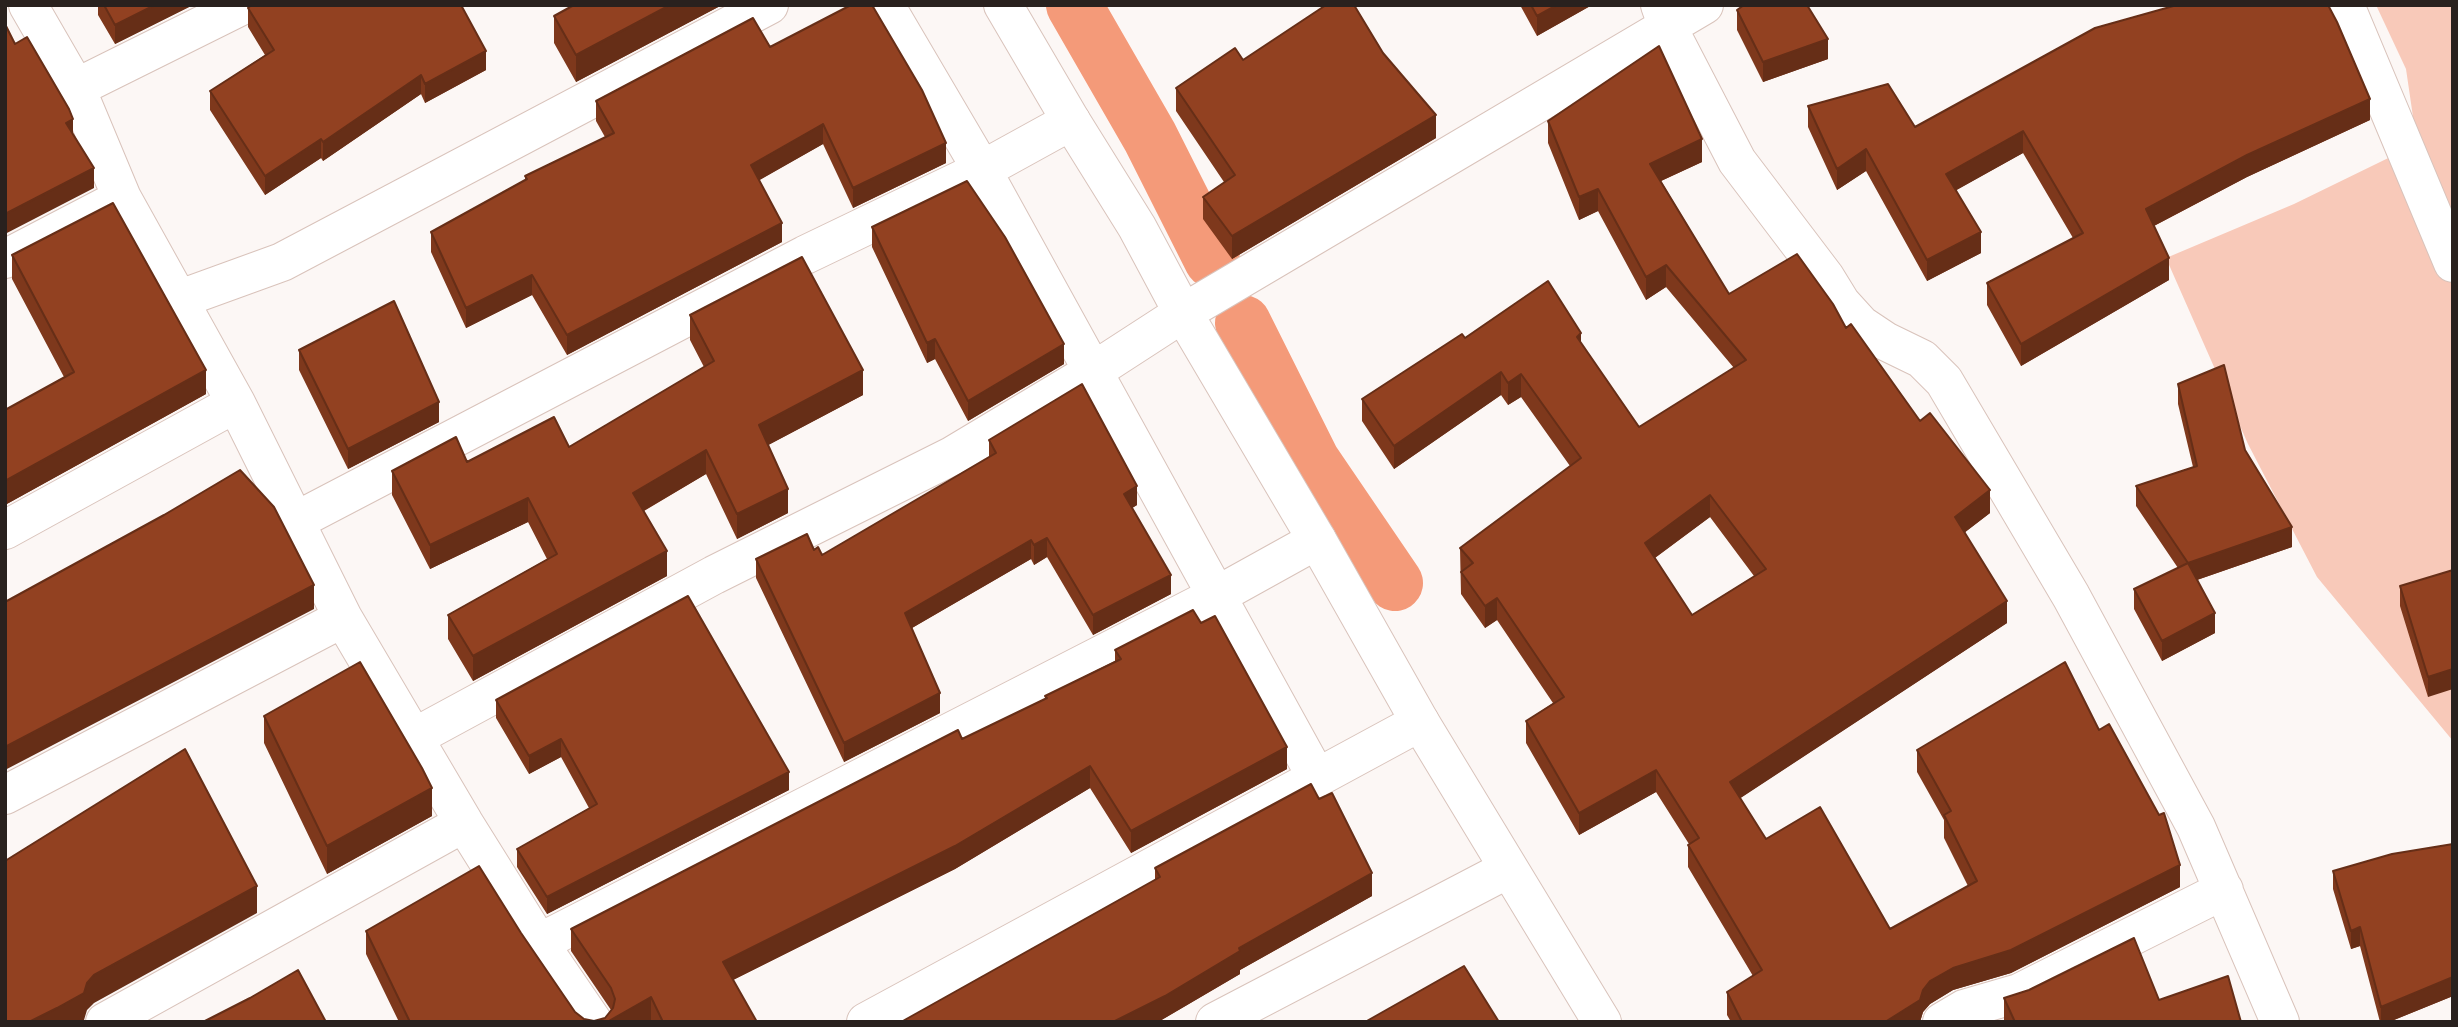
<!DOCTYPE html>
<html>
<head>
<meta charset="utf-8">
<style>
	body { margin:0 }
	#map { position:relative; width:2458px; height:1027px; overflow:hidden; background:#fcf7f5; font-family:Figtree,sans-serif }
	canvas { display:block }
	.frame { position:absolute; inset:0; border:7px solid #29211e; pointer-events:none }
</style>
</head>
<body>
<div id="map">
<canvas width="2458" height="1027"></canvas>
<div class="frame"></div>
</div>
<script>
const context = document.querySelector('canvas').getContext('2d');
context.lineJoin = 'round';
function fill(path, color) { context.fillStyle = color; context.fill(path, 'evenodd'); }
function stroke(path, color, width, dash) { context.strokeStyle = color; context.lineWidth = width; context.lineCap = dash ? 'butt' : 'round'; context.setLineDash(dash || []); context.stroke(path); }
fill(new Path2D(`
	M2376,5H2453V741L2317,577L2248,444L2166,258L2294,204L2417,144L2406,69Z`), '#f8c9b9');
stroke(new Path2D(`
	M1074,5L1150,137L1212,260
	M1243,323L1312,461L1395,583`), '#f49a79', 56);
const minor = new Path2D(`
	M28,5L76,88L122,198L236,403L343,618L464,823L539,943L593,1022
	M885,5L982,170L1317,778
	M1660,5L1668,28L1737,161L1825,277L1841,303L1861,325L1885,341L1922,359L1944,381L2071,596L2196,827L2280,1022
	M2345,5L2453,263
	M76,88L243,5
	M5,259L122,198
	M180,299L282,262L769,5
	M294,522L805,255L982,170L1071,121
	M5,530L236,403
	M413,738L714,575L952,456L1092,372L1183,313L1704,5
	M5,795L343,618
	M539,943L1216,596L1317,540
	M105,1022L464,823
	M866,1022L1420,722
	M1215,1022L1508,869
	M1942,1022L1964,1009L2019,993L2224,890`);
const trunk = new Path2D(`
	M1003,5L1071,121L1137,227L1183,313L1317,540L1420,722L1602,1022`);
stroke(minor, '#d9c3bb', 40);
stroke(trunk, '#d9c3bb', 40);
stroke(minor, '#fff', 38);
stroke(trunk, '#fff', 38);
fill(new Path2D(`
	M98,5H193L115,44L98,15Z
	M722,5L576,82L554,43V16Z
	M1520,5H1592L1537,36Z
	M248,8L486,70L425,103L421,94L323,161L321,158L265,195L210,110V91L265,55L248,27Z
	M1737,10L1828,59L1763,82L1737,30Z
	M770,47L946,163L853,208L823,144L759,180L782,242L567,355L532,295L466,328L431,252V232L525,180V176L605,137L596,121V101Z
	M1383,53L1436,138L1232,259L1203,219V197L1224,182L1176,111V88L1243,60Z
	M1808,106L1915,127L2370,120L2247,177L2154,226L2169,280L2021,366L1987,305V283L2073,238L2023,153L1956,190L1981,253L1927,281L1866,171L1837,190L1808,127Z
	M1548,121L1702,162L1661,181L1729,294L1846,328L1920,421L1990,513L1965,532L2007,623L1740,798L1766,839L1890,929L1968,886L1944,838V820L1917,772V750L2099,730L2180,887L2011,973L1953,990L1930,1004L1923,1012L1920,1022H1731L1727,1015V992L1753,976L1688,867V845L1689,844L1656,792L1579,835L1526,743V721L1553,703L1497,620L1485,628L1461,594L1460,548L1570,466L1521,397L1508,405L1501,395L1394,469L1362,421V399L1465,338L1581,343L1639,427L1734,368L1666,287L1646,300L1598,211L1579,220L1548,143ZM1710,517L1754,576L1692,615L1655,558Z
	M872,227L1064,364L968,421L935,359L927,363L872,247Z
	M12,255L206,394L5,505V410L64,377L12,279Z
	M690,315L863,395L768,445L788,513L737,539L706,474L644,511L667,576L473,681L448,639V615L547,559L528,522L430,569L392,495V471L467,462L569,447L704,367L690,340Z
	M299,350L439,422L348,469L299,370Z
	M2178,384L2245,450L2292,547L2197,580L2215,633L2162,661L2134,609V589L2178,568L2136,506V486L2193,467L2178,404Z
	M989,440L1137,505L1132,508L1171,594L1093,635L1047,557L1034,565L1031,559L912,628L940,713L844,762L756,578V559L814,550L822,555L989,457Z
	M2453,570L2428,697L2400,606V586Z
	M1115,650L1287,769L1131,853L1090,788L955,869L733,980L757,1022H652L651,1020L647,1022H399L366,954V931L521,933L575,1012L584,1019L594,1021L605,1018L611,1010L571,951V929L1045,699V696L1115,661Z
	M496,700L789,790L547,914L517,867V849L589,808L561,757L529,774L496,718Z
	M264,716L432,816L327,874L264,743Z
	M2453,844V996L2389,1022H2380L2360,946L2351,949L2333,889V871Z
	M1155,868L1372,896L1240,970V974L1158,1022H901L1155,880Z
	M2004,998L2159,1000L2241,1022H2004Z`), '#7e381c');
fill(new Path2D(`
	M155,5H193L115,44V25Z
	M670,5H722L576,82V55Z
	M1557,5H1592L1537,36V16Z
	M1828,39V59L1763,82V62Z
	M486,51V70L425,103V84Z
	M421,75V94L323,161V142Z
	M2370,99V120L2247,177L2146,230V209L2247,155Z
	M1436,115V138L1232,259V236Z
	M73,119V139L66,123Z
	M823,124V144L751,185V165Z
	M2023,131V153L1946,196V174Z
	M321,139V158L265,195V176Z
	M1702,139V162L1650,186V164Z
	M946,143V163L853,208V188Z
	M1866,149V171L1837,190V169Z
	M94,168V188L5,234V214Z
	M1598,189V211L1579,220V197Z
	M782,223V242L567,355V335Z
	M1981,232V253L1927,281V260Z
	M2169,258V280L2021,366V344Z
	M1666,265V287L1646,300V277Z
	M532,275V295L466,328V308Z
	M1581,333V356L1577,337Z
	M935,339V359L927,363V343Z
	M1064,344V364L968,421V401Z
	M206,370V394L5,505V481Z
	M863,370V395L759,450V425Z
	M1501,372V395L1394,469V446Z
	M1521,374V397L1508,405V383Z
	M439,402V422L348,469V449Z
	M706,450V474L633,517V493Z
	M1137,486V505L1124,513V494Z
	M788,489V513L737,539V514Z
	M1990,490V513L1955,540V517Z
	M1710,495V517L1645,565V543Z
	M528,498V522L430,569V545Z
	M2292,527V547L2188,583V563Z
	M1047,538V557L1034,565V545Z
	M1031,540V559L905,632V613Z
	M667,551V576L473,681V656Z
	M1171,575V594L1093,635V615Z
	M314,585V609L5,770V747Z
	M1497,598V620L1485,628V606Z
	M2007,601V623L1730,805V782Z
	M2215,613V633L2162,661V641Z
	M2453,669V689L2428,697V677Z
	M940,693V713L844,762V743Z
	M561,739V757L529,774V756Z
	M1287,747V769L1131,853V831Z
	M1090,766V788L955,869L723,985V962Z
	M1656,770V792L1579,835V813Z
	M789,772V790L547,914V897Z
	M432,788V816L327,874V846Z
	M2180,865V887L2011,973L1953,990L1930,1004L1923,1012L1920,1022H1885L1923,990L1930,981L1953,968Z
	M1372,873V896L1240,970V974L1165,1018L1158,1022H1113L1239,948Z
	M257,886V913L94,1003L87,1010L84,1020L80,1022H29L87,983L94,975Z
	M2360,927V946L2351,949V931Z
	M2453,977V996L2389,1022H2381V1007Z
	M651,997V1020L647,1022H607Z`), '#662e17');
const building = new Path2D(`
	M104,5H155L115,25Z
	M251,5H461L486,51L425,84L421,75L323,142L321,139L265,176L210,91L274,50L248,8Z
	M574,5H670L576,55L554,16Z
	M851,5H872L922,90L946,143L853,188L823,124L751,165L782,223L567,335L532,275L466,308L431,232L527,179L525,176L614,133L596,101L753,18L770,47Z
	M1326,5H1354L1383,53L1436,115L1232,236L1203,197L1235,175L1176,88L1235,48L1243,60Z
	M1531,5H1557L1537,16Z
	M1744,5H1807L1828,39L1763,62L1737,10Z
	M2177,5H2328L2337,22L2370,99L2247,155L2146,209L2169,258L2021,344L1987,283L2083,233L2023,131L1946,174L1981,232L1927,260L1866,149L1837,169L1808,106L1888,84L1915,127L2095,28Z
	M5,24L15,44L27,37L69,109L73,119L66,123L94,168L5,214Z
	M1659,46L1702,139L1650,164L1729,294L1797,254L1833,304L1846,328L1851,324L1920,421L1930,413L1990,490L1955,517L2007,601L1730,782L1766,839L1820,807L1890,929L1977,881L1944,815L1951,811L1917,750L2065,662L2099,730L2109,724L2159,815L2164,813L2180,865L2011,950L1953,968L1930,981L1923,990L1920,1000L1885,1022H1742L1727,992L1762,970L1688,845L1699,838L1656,770L1579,813L1526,721L1564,697L1497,598L1485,606L1461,572L1473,563L1460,548L1581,458L1521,374L1508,383L1501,372L1394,446L1362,399L1462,334L1465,338L1548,281L1581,333L1577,337L1639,427L1746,360L1666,265L1646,277L1598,189L1579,197L1548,121ZM1710,495L1766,569L1692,615L1645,543Z
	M967,181L1005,237L1064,344L968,401L935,339L927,343L872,227Z
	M113,203L206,370L5,481V410L74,372L12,255Z
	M802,257L863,370L759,425L788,489L737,514L706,450L633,493L667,551L473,656L448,615L557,554L528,498L430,545L392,471L456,437L467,462L554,417L569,447L714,361L690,315Z
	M394,301L439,402L348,449L299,350Z
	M2224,365L2245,450L2292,527L2188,563L2136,486L2197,466L2178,384Z
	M1082,384L1137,486L1124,494L1171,575L1093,615L1047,538L1034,545L1031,540L905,613L940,693L844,743L756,559L807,534L814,550L818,547L822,555L996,453L989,440Z
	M240,470L274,507L314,585L5,747V602L164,515Z
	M2188,563L2215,613L2162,641L2134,589Z
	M2453,570V669L2428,677L2400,586Z
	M688,596L789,772L547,897L517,849L597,804L561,739L529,756L496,700Z
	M1193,610L1201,623L1215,616L1287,747L1131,831L1090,766L955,846L723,962L757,1022H663L651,997L607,1022H410L366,931L479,866L521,933L575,1012L584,1019L594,1021L605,1018L613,1008L615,999L611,988L571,929L958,730L962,739L1047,698L1045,696L1121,659L1115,650Z
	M360,662L422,768L432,788L327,846L264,716Z
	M185,749L257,886L94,975L87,983L84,993L57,1008L29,1022H5V861Z
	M1311,784L1319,799L1332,793L1372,873L1239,948L1240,951L1165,996L1113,1022H901L1160,877L1155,868Z
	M2453,844V977L2381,1007L2360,927L2351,931L2333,871L2392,854Z
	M2134,938L2159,1000L2228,976L2241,1022H2015L2004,998L2029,990Z
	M1464,966L1499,1022H1365Z
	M298,970L326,1022H203L250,998Z`);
fill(building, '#924121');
stroke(building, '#662e17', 2);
</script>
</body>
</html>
